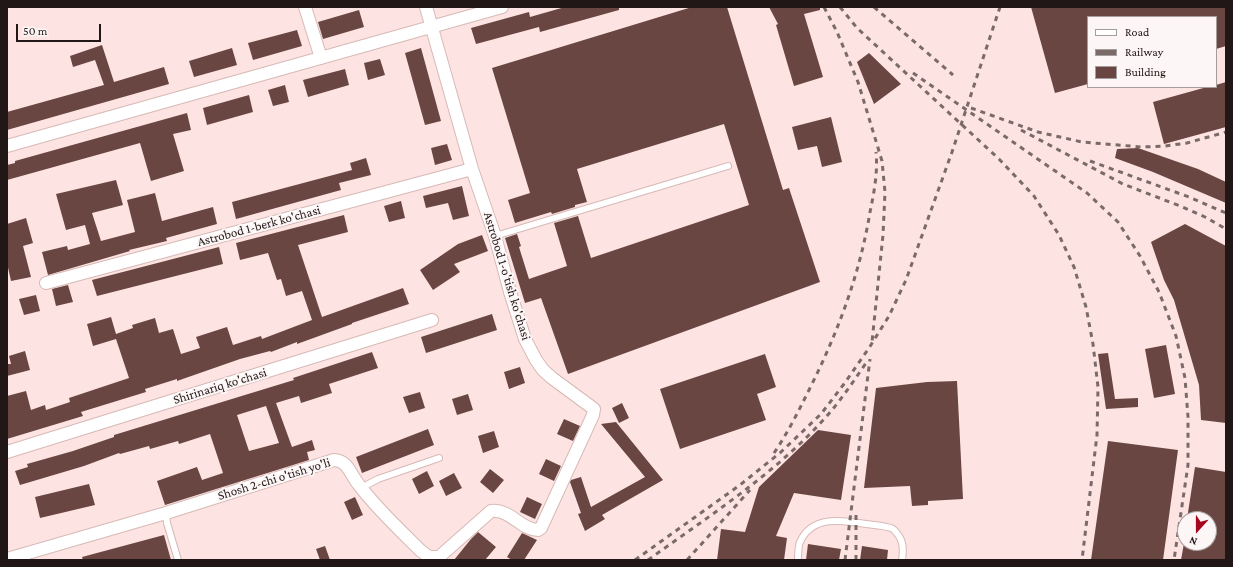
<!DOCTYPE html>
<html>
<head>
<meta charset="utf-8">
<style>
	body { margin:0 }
	#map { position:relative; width:1233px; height:567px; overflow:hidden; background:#fde4e2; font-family:"Crimson Pro",serif }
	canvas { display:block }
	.frame { position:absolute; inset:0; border:8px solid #211716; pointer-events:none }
	.legend { position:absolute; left:1087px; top:16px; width:130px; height:72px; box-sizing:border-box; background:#fdf6f6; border:1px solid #a59d9c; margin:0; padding:5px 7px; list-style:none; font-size:12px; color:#211716 }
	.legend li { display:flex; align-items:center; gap:8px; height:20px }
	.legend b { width:20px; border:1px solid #a59d9c }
	.north { position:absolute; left:1177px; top:511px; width:40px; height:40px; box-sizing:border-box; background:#fdf6f6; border:1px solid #a59d9c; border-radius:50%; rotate:201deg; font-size:11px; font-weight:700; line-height:16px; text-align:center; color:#211716 }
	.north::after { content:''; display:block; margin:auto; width:14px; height:18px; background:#a3061e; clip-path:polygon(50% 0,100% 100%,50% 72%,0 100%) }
	.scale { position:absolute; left:16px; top:24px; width:85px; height:18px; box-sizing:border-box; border:2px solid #211716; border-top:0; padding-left:5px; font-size:12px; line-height:14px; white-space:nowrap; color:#211716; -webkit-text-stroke:3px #fdf6f6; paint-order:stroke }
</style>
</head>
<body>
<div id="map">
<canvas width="1233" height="567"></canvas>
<div class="frame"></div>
<ul class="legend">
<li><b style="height:5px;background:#fff"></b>Road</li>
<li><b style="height:5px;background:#7a6a68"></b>Railway</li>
<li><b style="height:11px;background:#6a4643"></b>Building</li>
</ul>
<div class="north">N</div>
<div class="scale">50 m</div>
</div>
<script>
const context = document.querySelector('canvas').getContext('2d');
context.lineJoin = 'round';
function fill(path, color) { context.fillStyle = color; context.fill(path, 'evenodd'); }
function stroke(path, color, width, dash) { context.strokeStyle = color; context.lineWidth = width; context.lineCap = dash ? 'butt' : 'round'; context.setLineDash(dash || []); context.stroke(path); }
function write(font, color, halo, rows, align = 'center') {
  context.font = font + ' "Crimson Pro",serif'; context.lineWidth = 4; context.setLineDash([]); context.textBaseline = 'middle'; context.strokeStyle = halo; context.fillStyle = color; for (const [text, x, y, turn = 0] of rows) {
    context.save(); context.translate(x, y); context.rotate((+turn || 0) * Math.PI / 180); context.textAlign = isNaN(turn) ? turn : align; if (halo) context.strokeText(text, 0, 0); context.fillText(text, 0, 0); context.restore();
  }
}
fill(new Path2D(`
	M565,7H619V10L540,32L539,27L476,44L471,28L529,12L530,17Z
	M692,7H727L783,190L789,188L820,282L568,374L541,298L525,303L505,238L517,234L521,246L519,247L529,279L567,266L554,223L578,216L591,258L749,205L724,124L577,169L587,202L575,205V207L552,214L551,212L515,223L508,200L530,193L492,68Z
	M769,7H820V10L804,14L823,77L794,86L776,25L778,24Z
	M1031,7H1226V46L1216,49V17H1088V84L1055,93Z
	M359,10L364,27L323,39L318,22Z
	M297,30L302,46L253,60L248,43Z
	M102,45L114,82L164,67L169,84L7,130V112L104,85L95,60L73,67L70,56Z
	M232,48L237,65L194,77L189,61Z
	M421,48L441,121L425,125L405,53Z
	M869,53L901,84L874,104L857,62Z
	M380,59L385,75L368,80L364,63Z
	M345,69L349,85L308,97L303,80Z
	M1226,82V127L1164,144L1153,102L1207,87H1216V85Z
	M285,85L289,102L273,106L268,90Z
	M249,95L253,112L207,125L203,108Z
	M187,113L191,130L173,134L184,171L151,181L140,143L7,180V165L15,163V161Z
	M831,117L842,162L822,167L817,146L798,150L792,127Z
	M447,144L452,160L435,165L431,148Z
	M1138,148L1198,169L1226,182V203L1153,172L1115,158L1117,149Z
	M366,158L371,175L339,183L341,190L236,219L232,202L352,170L350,163Z
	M116,180L123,205L92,213L101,241L135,232L127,200L155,193L162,221L213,207L217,224L166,238L167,241L129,250L130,251L48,275L42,252L67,246L68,250L90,244L85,225L66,230L56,194Z
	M462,186L469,216L453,220L448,203L426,208L423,196Z
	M401,201L405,218L389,222L384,206Z
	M344,215L348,232L298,245L322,317L403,288L409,304L352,323V324L297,344V342L271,352L270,351L240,359L177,381V379L145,389L146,392L81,412L83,416L7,439V396L26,391L31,410L45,405L46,410L70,402L69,398L129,378L116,339L93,346L87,324L111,317L116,334L133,328L132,325L155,318L159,333L173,329L181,354L200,348L196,337L227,327L233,345L261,336L262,339L312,320L302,291L286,296L281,279L277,280L268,253L240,260L236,243Z
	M26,218L33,243L23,246L31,277L11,281L7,263V224Z
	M1185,224L1226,246V423L1201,420L1199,385L1174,300L1164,280L1151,242Z
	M482,235L488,251L454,264L460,272L433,290L420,270L458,244Z
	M219,247L223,264L97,296L92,280Z
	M68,285L73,302L56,306L52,289Z
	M36,295L40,311L24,315L19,299Z
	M492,314L497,330L426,353L421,337Z
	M1166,345L1175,394L1154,398L1145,349Z
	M25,351L30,370L7,376V364H11L9,356Z
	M372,352L378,368L329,384L332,393L301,403L299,396L276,403L292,447L312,440L315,450L307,452L309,460L165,505L157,481L197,467L202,480L223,473L210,434L179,444L178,441L150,449L149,446L120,454L119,453L84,466L20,485L15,471L28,467L27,464L73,451L114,437V435L294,380L293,378ZM266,406L279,443L249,451L237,415Z
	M1108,353L1115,399L1138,398V407L1106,409L1098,354Z
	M765,354L776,387L757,394L766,420L680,449L660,389Z
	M520,367L525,383L509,389L504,372Z
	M957,381L963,499L928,501V505L912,506L910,486L864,488L876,388L927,382Z
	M420,392L425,408L409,413L403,397Z
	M468,394L473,410L457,415L452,399Z
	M622,403L629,418L619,423L612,408Z
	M564,419L580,426L573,441L557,434Z
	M616,422L663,480L602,515L605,519L585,531L578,514L581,513L570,482L571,480L581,477L591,507L645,477L601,424Z
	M428,429L434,445L362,473L356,457Z
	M818,430L851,435L841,500L794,493L776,536L787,538L784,560H717L721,529L745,532L759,487Z
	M494,431L499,447L483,453L478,436Z
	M1108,441L1178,450L1163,560H1091Z
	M546,459L561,466L554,481L539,474Z
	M1195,467L1226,472V560H1181L1184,543H1209V519H1187Z
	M490,469L504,480L493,493L480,482Z
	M427,471L434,486L419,494L412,479Z
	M454,473L462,488L446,496L439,481Z
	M89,484L95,505L40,518L35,497Z
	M355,497L363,515L352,520L344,502Z
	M527,497L542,504L535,519L520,512Z
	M478,532L496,547L485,560H454L471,539Z
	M522,533L537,540L524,560H512L507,557Z
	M164,535L171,560H83L82,557Z
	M808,544L841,549L839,560H806Z
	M325,546L330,560H320L316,549Z
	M862,546L888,550L887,560H860Z`), '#6a4643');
const service = new Path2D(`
	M495,236L728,166
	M361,488L378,479L439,458
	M166,513L167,523L178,560
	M798,560C798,554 798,547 800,542C812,515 842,520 866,524C872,525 888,526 893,529C903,538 904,547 902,560`);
const minor = new Path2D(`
	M305,7L321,58
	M7,146L502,7
	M46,283L472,169
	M7,452L432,320
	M7,559L166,513L334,460C348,460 351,476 359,485C377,509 400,530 421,551L429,557H439L491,511C511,509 521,530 538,530L541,528L593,415L594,409L552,378L543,370L536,360L525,339L510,292L495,236L472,169L426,7`);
stroke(service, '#d7b9b6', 8);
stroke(minor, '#d7b9b6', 14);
stroke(service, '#fff', 6);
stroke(minor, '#fff', 12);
stroke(new Path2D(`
	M824,7L837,32L858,82L882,161L885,192L883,235L872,342
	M840,7L857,28L999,159L1034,196L1059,235L1074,267L1086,307L1093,344L1098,387L1097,435L1082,560
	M874,7L953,75
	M913,73L1087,193L1118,222L1140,256L1159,292L1176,336L1185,378L1188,417V465L1174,560
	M971,108L1038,132L1082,142L1142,147L1165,146L1187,143L1226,132
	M1021,130L1123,184L1180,206L1205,217L1226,229
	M1090,161L1189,197L1226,213
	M774,453C789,431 800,408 812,384C839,329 860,273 870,212C874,193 878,172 876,152
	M856,515V560
	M635,560L740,485L781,452L821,414L844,384L869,348L889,316L906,280L952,152L1000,7
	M648,560C709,516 775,474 826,417C841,400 853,382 866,363
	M687,560L750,490
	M845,560L870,359`), '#7a6a68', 3, [5, 5]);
write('13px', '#211716', '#fdf6f6', [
	["Astrobod 1-berk ko'chasi",259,226,-15],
	["Astrobod 1-o'tish ko'chasi",507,276,73],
	["Shirinariq ko'chasi",220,386,-17],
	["Shosh 2-chi o'tish yo'li",274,479,-17]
]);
</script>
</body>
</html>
